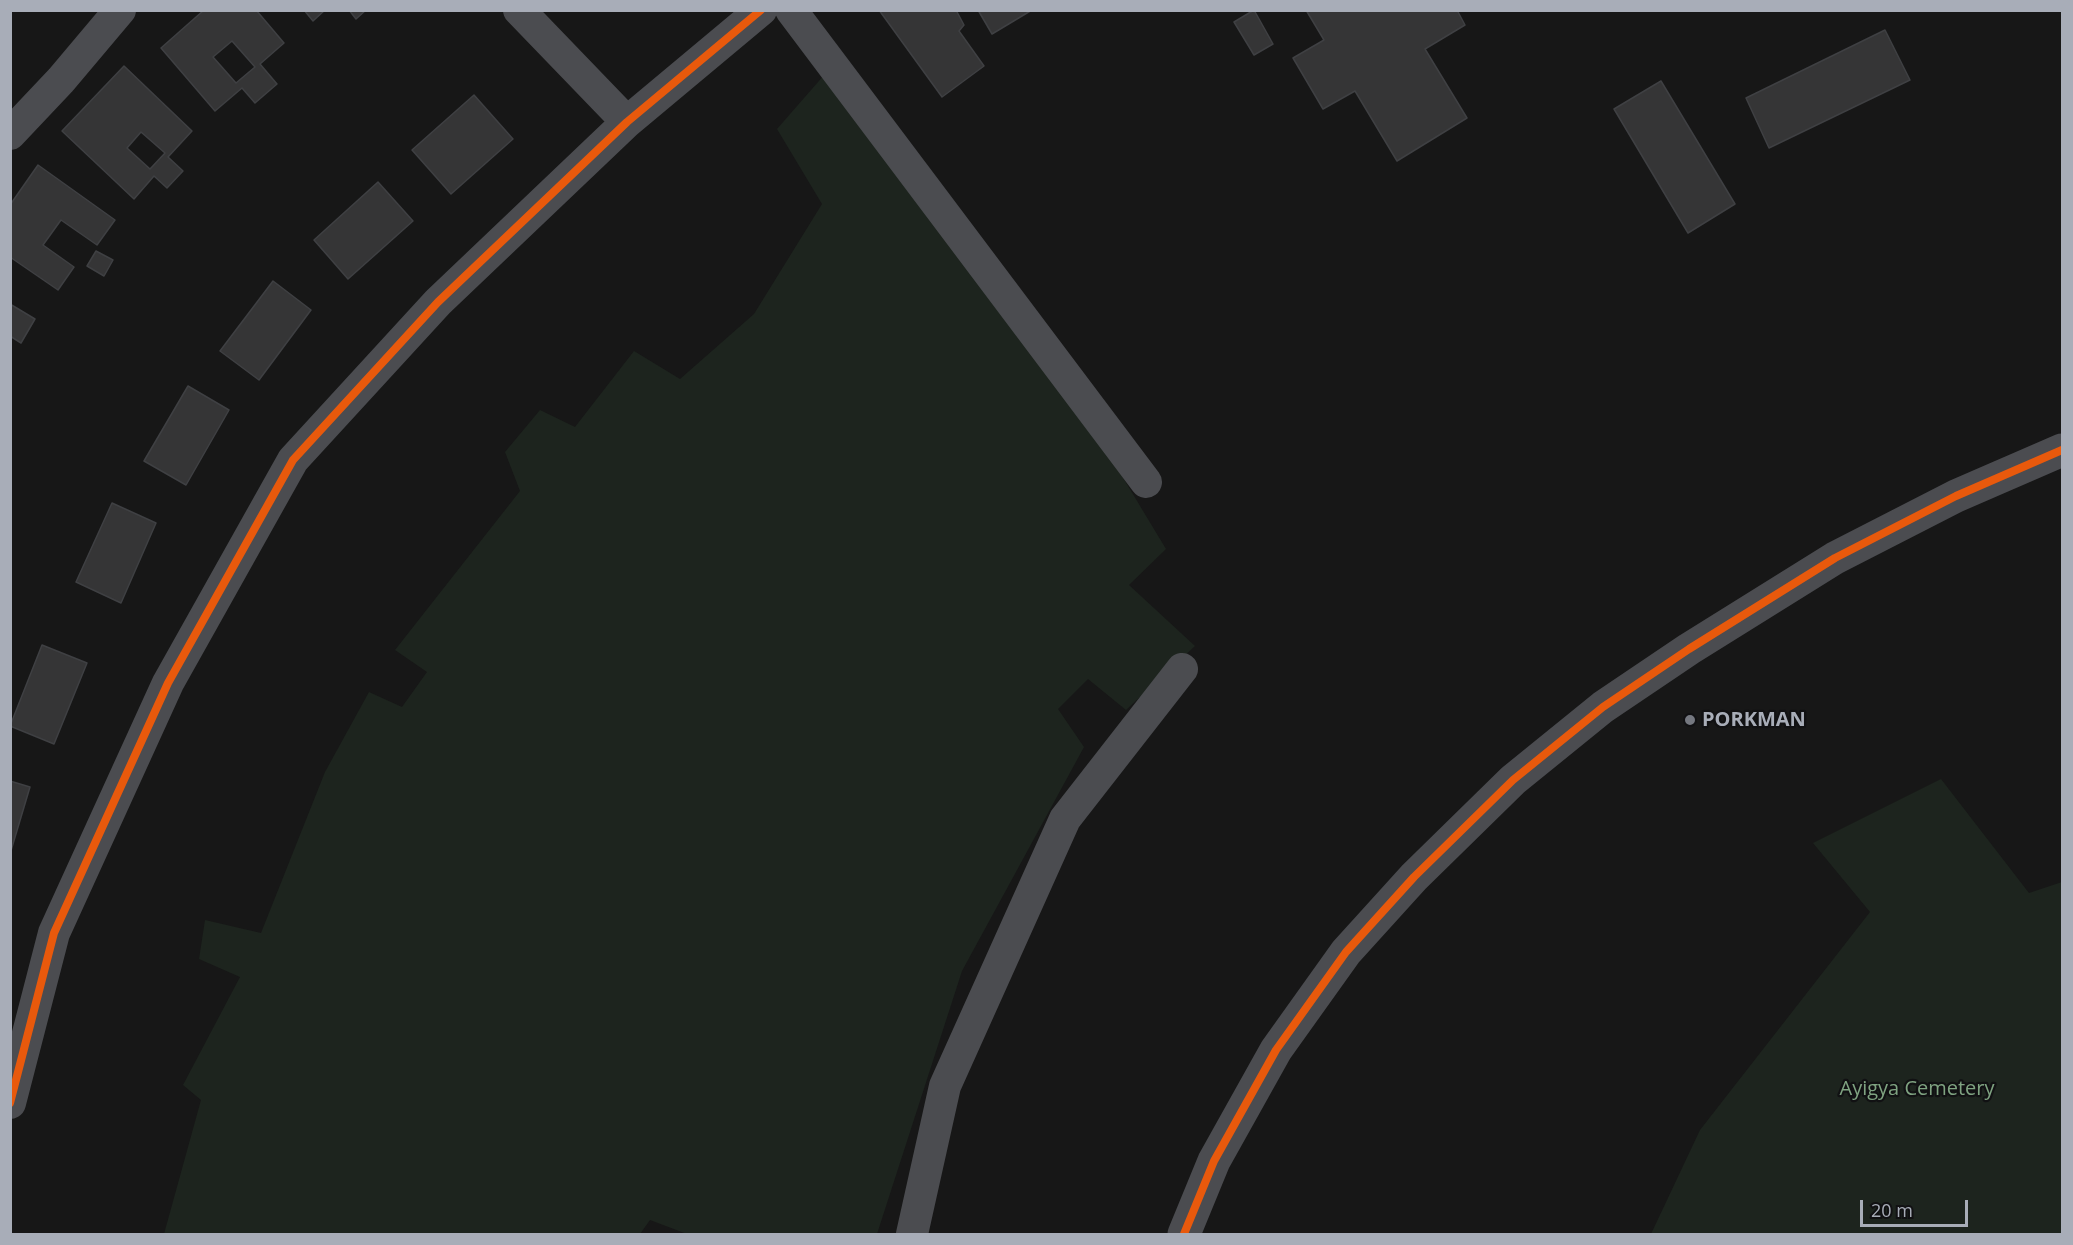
<!DOCTYPE html>
<html>
<head>
<meta charset="utf-8">
<style>
	body { margin:0 }
	#map { position:relative; width:2073px; height:1245px; overflow:hidden; background:#171717; font-family:"Open Sans",sans-serif }
	canvas { display:block }
	.frame { position:absolute; inset:0; border:12px solid #a8adb8; pointer-events:none }
	.scale { position:absolute; left:1860px; top:1200px; width:108px; height:27px; box-sizing:border-box; border:3px solid #a8adb8; border-top:0; padding-left:8px; font-size:18px; line-height:21px; white-space:nowrap; color:#a8adb8; -webkit-text-stroke:4px #111113; paint-order:stroke }
</style>
</head>
<body>
<div id="map">
<canvas width="2073" height="1245"></canvas>
<div class="frame"></div>
<div class="scale">20 m</div>
</div>
<script>
const context = document.querySelector('canvas').getContext('2d');
context.lineJoin = 'round';
function fill(path, color) { context.fillStyle = color; context.fill(path, 'evenodd'); }
function stroke(path, color, width, dash) { context.strokeStyle = color; context.lineWidth = width; context.lineCap = dash ? 'butt' : 'round'; context.setLineDash(dash || []); context.stroke(path); }
function write(font, color, halo, rows, align = 'center') {
  context.font = font + ' "Open Sans",sans-serif'; context.lineWidth = 4.5; context.setLineDash([]); context.textBaseline = 'middle'; context.strokeStyle = halo; context.fillStyle = color; for (const [text, x, y, turn = 0] of rows) {
    context.save(); context.translate(x, y); context.rotate((+turn || 0) * Math.PI / 180); context.textAlign = isNaN(turn) ? turn : align; if (halo) context.strokeText(text, 0, 0); context.fillText(text, 0, 0); context.restore();
  }
}
fill(new Path2D(`
	M825,74L1090,423L1166,549L1129,585L1195,646L1126,710L1088,679L1058,709L1084,747L962,971L877,1234H687L650,1220L640,1234H164L201,1100L183,1085L240,977L199,959L205,920L261,933L325,772L369,692L402,707L427,672L395,650L520,491L505,452L540,410L575,427L634,351L680,379L754,314L822,204L777,129Z
	M1941,779L2029,893L2062,882V1234H1651L1700,1130L1870,912L1813,843Z`), '#1d241e');
const building = new Path2D(`
	M204,10H256L284,43L260,64L277,84L255,103L242,88L215,111L161,48ZM232,41L255,67L236,83L213,57Z
	M304,10H325L313,21Z
	M349,10H366L356,19Z
	M879,10H956L964,25L959,31L984,66L942,97Z
	M978,10H1032L992,34Z
	M1254,10L1273,44L1254,55L1234,22Z
	M1306,10H1457L1465,25L1425,49L1467,118L1397,161L1355,91L1323,109L1293,58L1324,40Z
	M1885,30L1910,80L1769,148L1746,98Z
	M124,66L192,131L168,157L183,171L167,188L154,176L134,199L62,131ZM141,132L165,153L150,169L127,148Z
	M1661,81L1735,204L1688,233L1614,109Z
	M474,95L513,139L451,194L412,150Z
	M38,165L115,220L97,245L61,220L43,245L74,267L58,290L10,257V205Z
	M378,182L413,221L348,279L314,240Z
	M96,251L113,260L104,276L87,266Z
	M273,281L311,310L259,380L220,351Z
	M10,304L35,319L21,343L10,336Z
	M188,386L229,410L186,485L144,461Z
	M112,503L156,523L121,603L76,582Z
	M42,645L87,663L54,744L10,726Z
	M10,781L30,787L10,854Z`);
fill(building, '#353536');
stroke(building, '#3f4043', 1.5);
stroke(new Path2D(`
	M519,10L627,122
	M791,10L1146,482
	M10,134L61,80L120,10
	M10,1103L54,933L168,683L293,460L438,302L627,122L761,10
	M912,1234L945,1086L1065,819L1182,669`), '#4b4c50', 32);
stroke(new Path2D(`
	M1184,1234L1214,1161L1276,1050L1346,952L1414,877L1513,780L1603,707L1689,649L1835,558L1956,496L2062,450`), '#4b4c50', 33);
stroke(new Path2D(`
	M10,1103L54,933L168,683L293,460L438,302L627,122L761,10
	M1184,1234L1214,1161L1276,1050L1346,952L1414,877L1513,780L1603,707L1689,649L1835,558L1956,496L2062,450`), '#e8590c', 8);
for (const [x, y, r, color] of [
	[1690,720,6,"#757880"]
]) { const dot = new Path2D(); dot.arc(x, y, r, 0, 2 * Math.PI); context.fillStyle = color; context.fill(dot); stroke(dot, '#111113', 2); }
write('bold 20px', '#a8adb8', '#111113', [
	["PORKMAN",1702,720]
], 'left');
write('20px', '#7fa381', '#111113', [
	["Ayigya Cemetery",1917,1089]
]);
</script>
</body>
</html>
